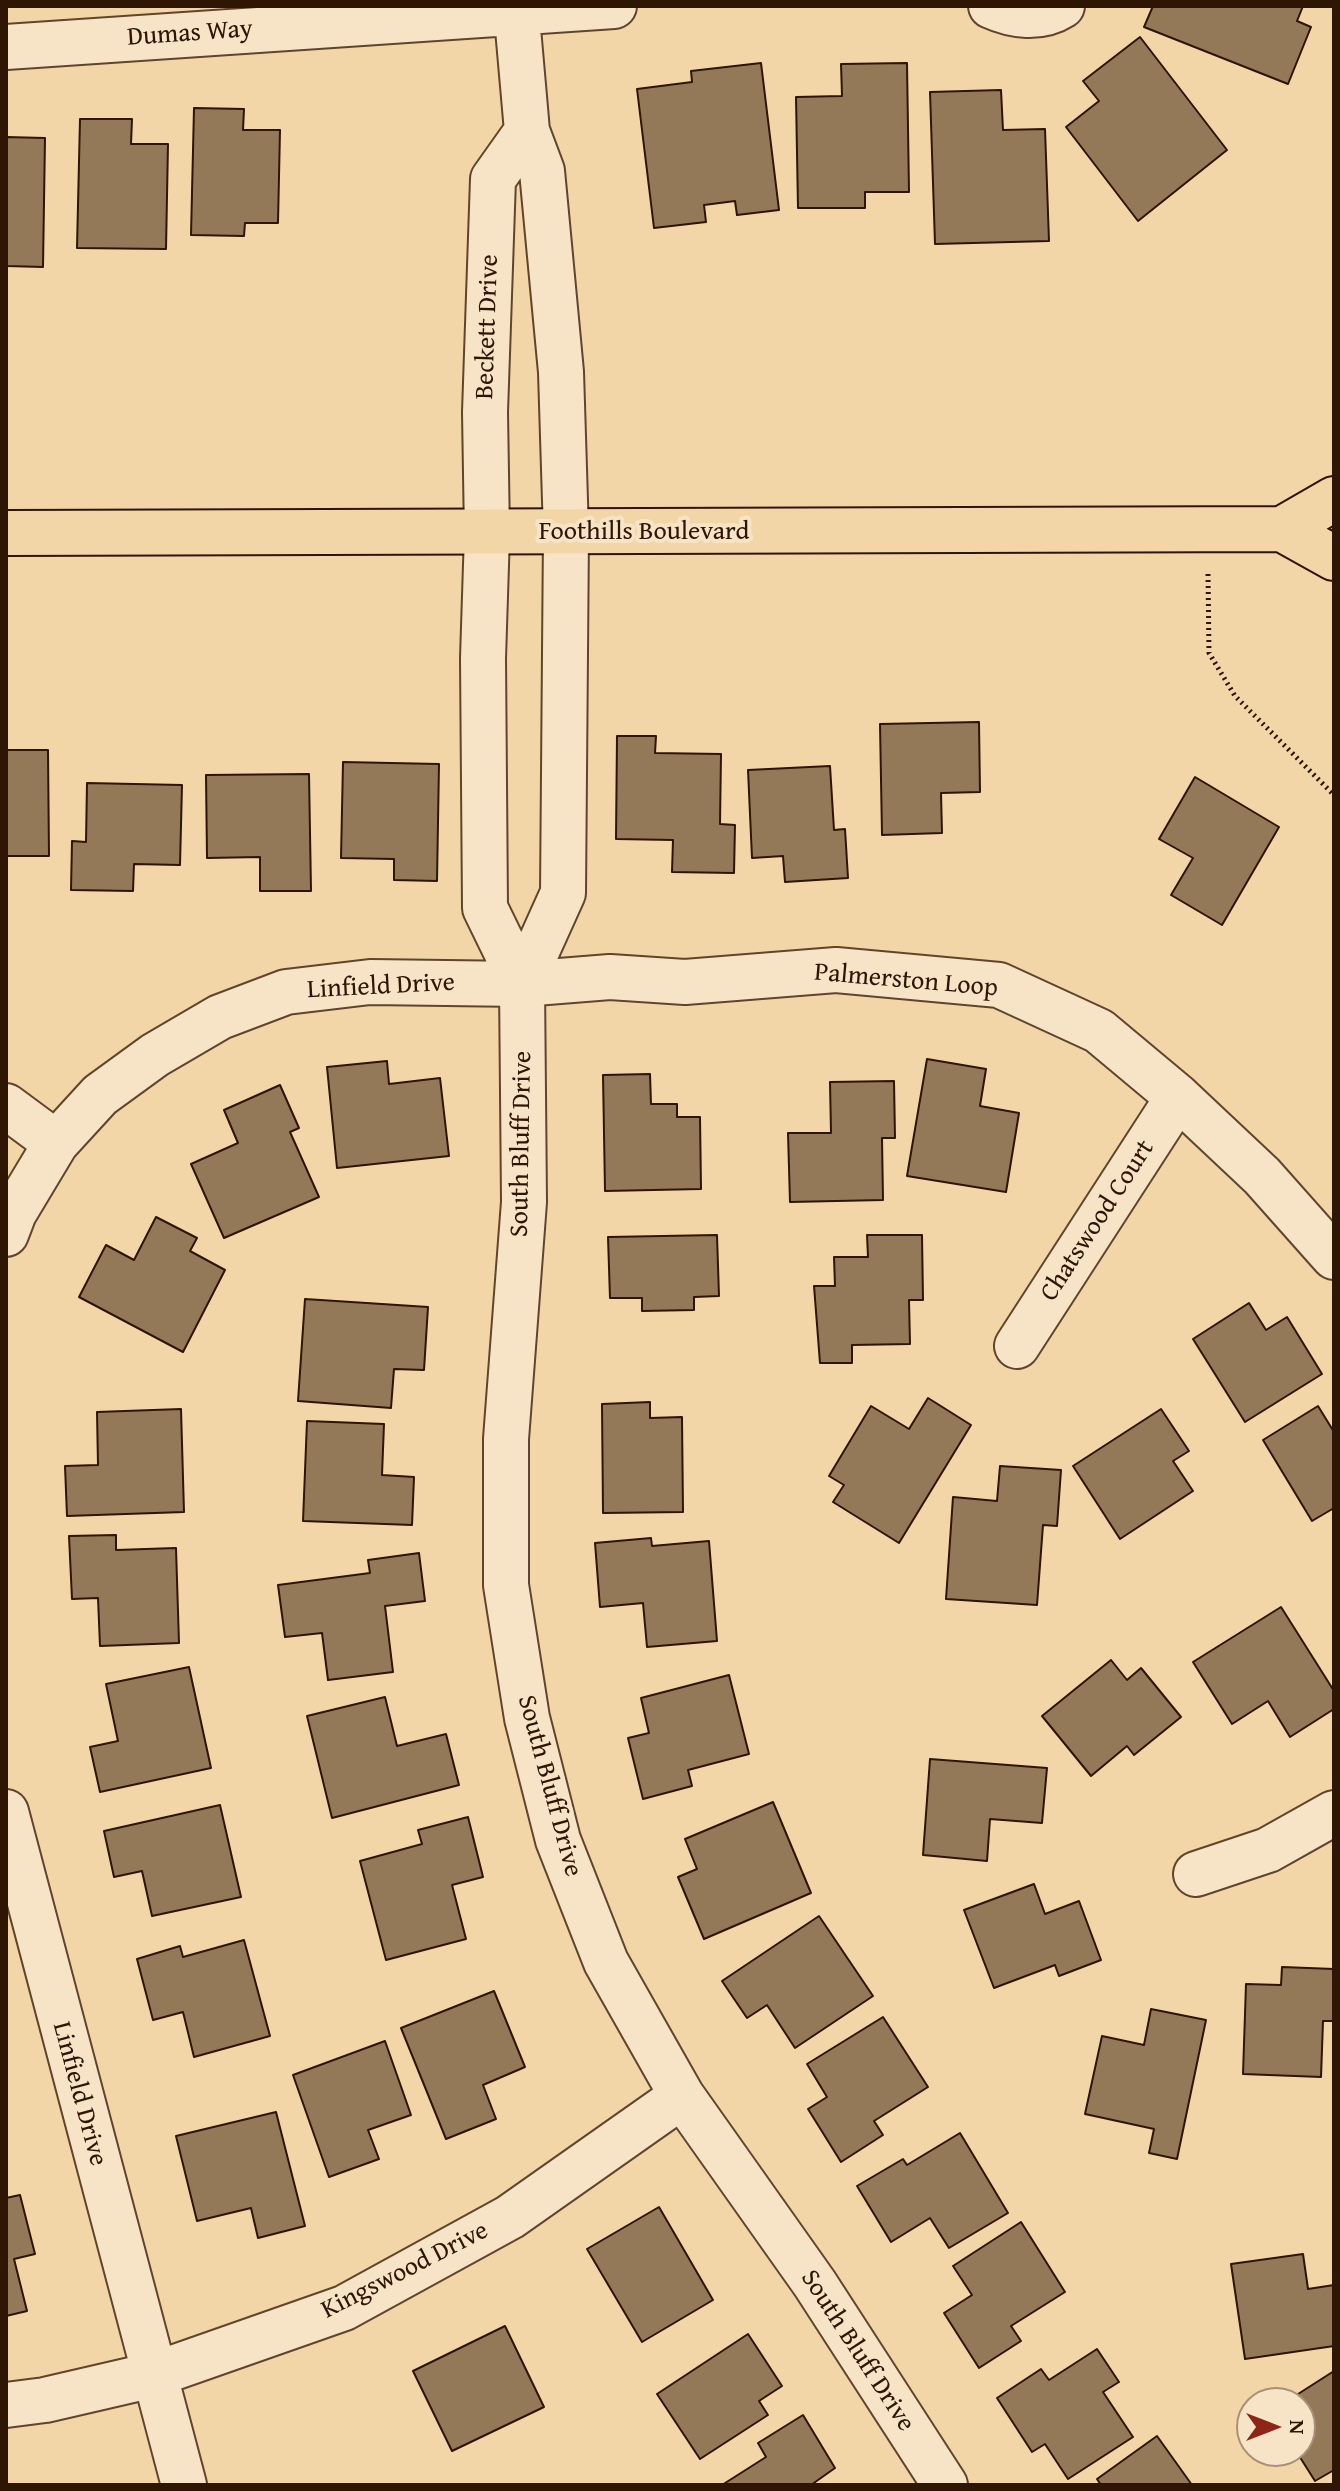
<!DOCTYPE html>
<style>
body{margin:0}
#map{position:relative;width:1340px;height:2491px;overflow:hidden;background:#f3d6a7;font-family:"Gentium Book Plus",serif}
canvas{display:block}
.frame{position:absolute;inset:0;border:8px solid #2e1504;pointer-events:none}
.north{position:absolute;left:1236px;top:2387px;width:80px;height:80px;box-sizing:border-box;background:#f7e4c6;border:2px solid #a79178;border-radius:50%;rotate:90deg;font-size:22px;font-weight:700;line-height:32px;text-align:center;color:#2e1504}
.north::after{content:'';display:block;margin:auto;width:28px;height:36px;background:#8f2418;clip-path:polygon(50% 0,100% 100%,50% 72%,0 100%)}
</style>
<div id="map">
<canvas width="1340" height="2491"></canvas>
<div class="frame"></div>
<div class="north">N</div>
</div>
<script>
const g = document.querySelector('canvas').getContext('2d');
g.lineJoin = 'round';
function paint(path, color) { g.fillStyle = color; g.fill(path, 'evenodd'); }
function trace(path, color, width, dash) { g.strokeStyle = color; g.lineWidth = width; g.lineCap = dash ? 'butt' : 'round'; g.setLineDash(dash || []); g.stroke(path); }
function drawText(font, color, halo, rows, align = 'center') {
  g.font = font + ' "Gentium Book Plus",serif'; g.lineWidth = 8; g.setLineDash([]); g.textBaseline = 'middle'; g.strokeStyle = halo; g.fillStyle = color; for (const [text, x, y, turn = 0] of rows) {
    g.save(); g.translate(x, y); g.rotate((+turn || 0) * Math.PI / 180); g.textAlign = isNaN(turn) ? turn : align; if (halo) g.strokeText(text, 0, 0); g.fillText(text, 0, 0); g.restore();
  }
}
const building = new Path2D(`
 M1153,6H1303L1297,21L1311,27L1288,84L1144,27Z
 M1140,37L1227,150L1138,221L1066,127L1099,101L1083,81Z
 M761,63L779,210L737,215L735,201L704,205L706,222L654,228L637,89L692,82L691,71Z
 M907,63L909,192H865V208H798L796,97L842,96L841,64Z
 M1001,90L1003,130L1045,129L1049,241L935,244L930,92Z
 M194,108L244,109L243,130H280L278,223H245L244,236L191,235Z
 M80,119H132L131,144H168L166,249L77,248Z
 M6,137L45,138L43,267L6,266Z
 M979,722L980,792L941,793L942,833L882,835L880,724Z
 M617,736H656L655,753L721,754L720,824L735,825L734,873L672,872L673,840L616,839Z
 M6,750H48L49,856H6Z
 M343,762L439,764L437,881L394,880V859L341,858Z
 M830,766L834,830L845,829L848,878L785,882L783,856L752,858L748,770Z
 M309,774L311,891H260V857L207,858L206,775Z
 M1195,777L1279,827L1222,925L1171,895L1193,858L1159,839Z
 M87,783L182,785L180,865L134,864L133,891L71,890L72,841L86,842Z
 M927,1059L986,1069L980,1106L1019,1113L1006,1192L907,1176Z
 M387,1061L389,1084L440,1078L449,1156L337,1168L327,1067Z
 M650,1074L651,1104H677V1117H700L701,1189L605,1191L603,1075Z
 M894,1081L895,1138H882L883,1200L790,1202L788,1133H831L830,1082Z
 M280,1085L299,1128L290,1132L319,1197L224,1238L191,1164L238,1143L224,1110Z
 M156,1217L197,1238L190,1251L225,1270L183,1352L79,1297L106,1245L134,1260Z
 M717,1235L719,1296L694,1297V1310L642,1311V1298H610L608,1237Z
 M867,1235H922L923,1300H909L910,1344L852,1345V1363H820L814,1286H835L834,1257H868Z
 M305,1299L428,1307L424,1370L394,1369L391,1408L298,1401Z
 M1249,1303L1266,1330L1287,1317L1322,1374L1245,1422L1193,1339Z
 M928,1398L971,1425L899,1543L833,1502L844,1485L829,1476L871,1406L909,1429Z
 M650,1402V1418L682,1417L683,1512L603,1513L602,1404Z
 M1318,1406L1334,1432V1508L1312,1521L1263,1440Z
 M181,1409L184,1512L67,1516L65,1466L98,1465L97,1412Z
 M1161,1409L1189,1451L1173,1461L1193,1491L1120,1539L1073,1466Z
 M307,1421L384,1424L382,1475L414,1477L412,1525L303,1521Z
 M1000,1466L1061,1470L1057,1526L1043,1525L1037,1605L946,1599L953,1497L997,1501Z
 M116,1535V1550L176,1548L179,1643L100,1646L98,1598L72,1599L69,1536Z
 M651,1538L652,1546L709,1541L717,1641L647,1647L643,1603L600,1607L595,1543Z
 M419,1553L425,1601L385,1606L393,1672L328,1680L322,1633L285,1637L278,1585L370,1573L368,1560Z
 M1281,1607L1334,1691V1709L1290,1737L1268,1701L1232,1724L1193,1662Z
 M1111,1660L1127,1680L1141,1668L1181,1717L1134,1755L1127,1746L1091,1776L1042,1716Z
 M189,1667L211,1768L100,1792L90,1747L118,1741L106,1684Z
 M729,1675L749,1754L688,1770L692,1786L643,1799L628,1738L649,1733L641,1698Z
 M385,1697L397,1746L446,1734L459,1785L332,1818L307,1716Z
 M930,1759L1047,1768L1042,1823L990,1819L987,1861L923,1855Z
 M773,1802L811,1893L704,1939L678,1877L697,1869L685,1839Z
 M220,1805L241,1897L152,1916L142,1871L114,1877L104,1831Z
 M468,1817L483,1877L452,1885L466,1939L386,1960L360,1861L422,1844L418,1830Z
 M1034,1884L1045,1914L1079,1901L1101,1960L1059,1976L1055,1965L994,1988L964,1910Z
 M819,1916L873,1996L795,2048L767,2005L747,2018L722,1981Z
 M244,1940L270,2036L194,2057L183,2012L153,2020L137,1959L180,1946L183,1957Z
 M1282,1967L1334,1969V2021H1323L1321,2077L1243,2074L1246,1984L1281,1985Z
 M494,1991L525,2067L483,2085L496,2119L446,2139L401,2028Z
 M1151,2009L1206,2020L1177,2159L1149,2153L1154,2129L1085,2114L1102,2036L1144,2045Z
 M883,2017L928,2087L874,2121L883,2135L841,2162L808,2109L827,2097L807,2064Z
 M385,2041L411,2115L368,2130L379,2159L329,2177L293,2075Z
 M276,2112L305,2226L258,2238L251,2208L197,2221L176,2136Z
 M960,2133L1008,2213L949,2248L930,2218L891,2242L857,2186L903,2159L907,2165Z
 M20,2195L35,2254L14,2259L27,2311L6,2316V2198Z
 M659,2207L713,2300L642,2342L587,2249Z
 M1021,2222L1065,2292L1011,2326L1021,2341L979,2368L944,2313L972,2295L953,2266Z
 M1303,2254L1308,2289L1334,2285V2346L1245,2359L1231,2264Z
 M505,2326L544,2407L452,2451L413,2371Z
 M748,2334L782,2386L759,2401L768,2415L700,2459L657,2394Z
 M1097,2349L1119,2382L1103,2392L1133,2437L1068,2479L1045,2444L1032,2452L997,2398L1041,2369L1049,2380Z
 M1334,2371V2470L1315,2481L1296,2451H1300V2403H1284Z
 M803,2415L835,2468L811,2485H722L766,2457L758,2443Z
 M1157,2436L1192,2485H1101L1097,2479Z`);
const path = new Path2D(`
 M1208,574L1209,653L1235,696L1334,795`);
const street = new Path2D(`
 M516,6L527,131L542,171L561,372L566,533L563,893L522,984L524,1202L506,1439V1585L527,1718L558,1840L606,1962L682,2096L815,2284L945,2485
 M991,6C1013,16 1040,20 1062,6
 M6,47L614,6
 M522,984L485,908L483,658L487,534L485,412L493,179L527,131
 M6,1106L56,1143
 M6,1234L14,1213L56,1143L100,1095L155,1055L220,1017L286,992L370,982L522,984L610,977L685,982L836,970L999,985L1099,1031L1178,1097L1262,1176L1334,1257
 M1017,1346L1178,1097
 M6,1812L184,2485
 M1196,1874L1268,1850L1334,1813
 M6,2405L45,2400L153,2375L344,2308L510,2217L682,2096`);
const primary = new Path2D(`
 M1282,529L1334,558
 M6,533L1282,529L1334,499`);
const streetNames = [
 ["Dumas Way",190,34,-4],
 ["Beckett Drive",488,327,-88],
 ["Foothills Boulevard",644,532],
 ["Palmerston Loop",906,981,5],
 ["Linfield Drive",381,987,-3],
 ["South Bluff Drive",522,1144,-89],
 ["Chatswood Court",1098,1221,-57],
 ["South Bluff Drive",549,1786,75],
 ["Linfield Drive",79,2094,75],
 ["Kingswood Drive",405,2271,-27],
 ["South Bluff Drive",857,2351,57]
];
paint(building, '#947959');
trace(building, '#2e1504', 2);
trace(street, '#5f452d', 48);
trace(primary, '#2e1504', 48);
trace(path, '#2e1504', 5, [2, 4]);
trace(street, '#f7e4c6', 44);
trace(primary, '#f3d6a7', 44);
drawText('26px', '#2e1504', '#f7e4c6', streetNames);
</script>
